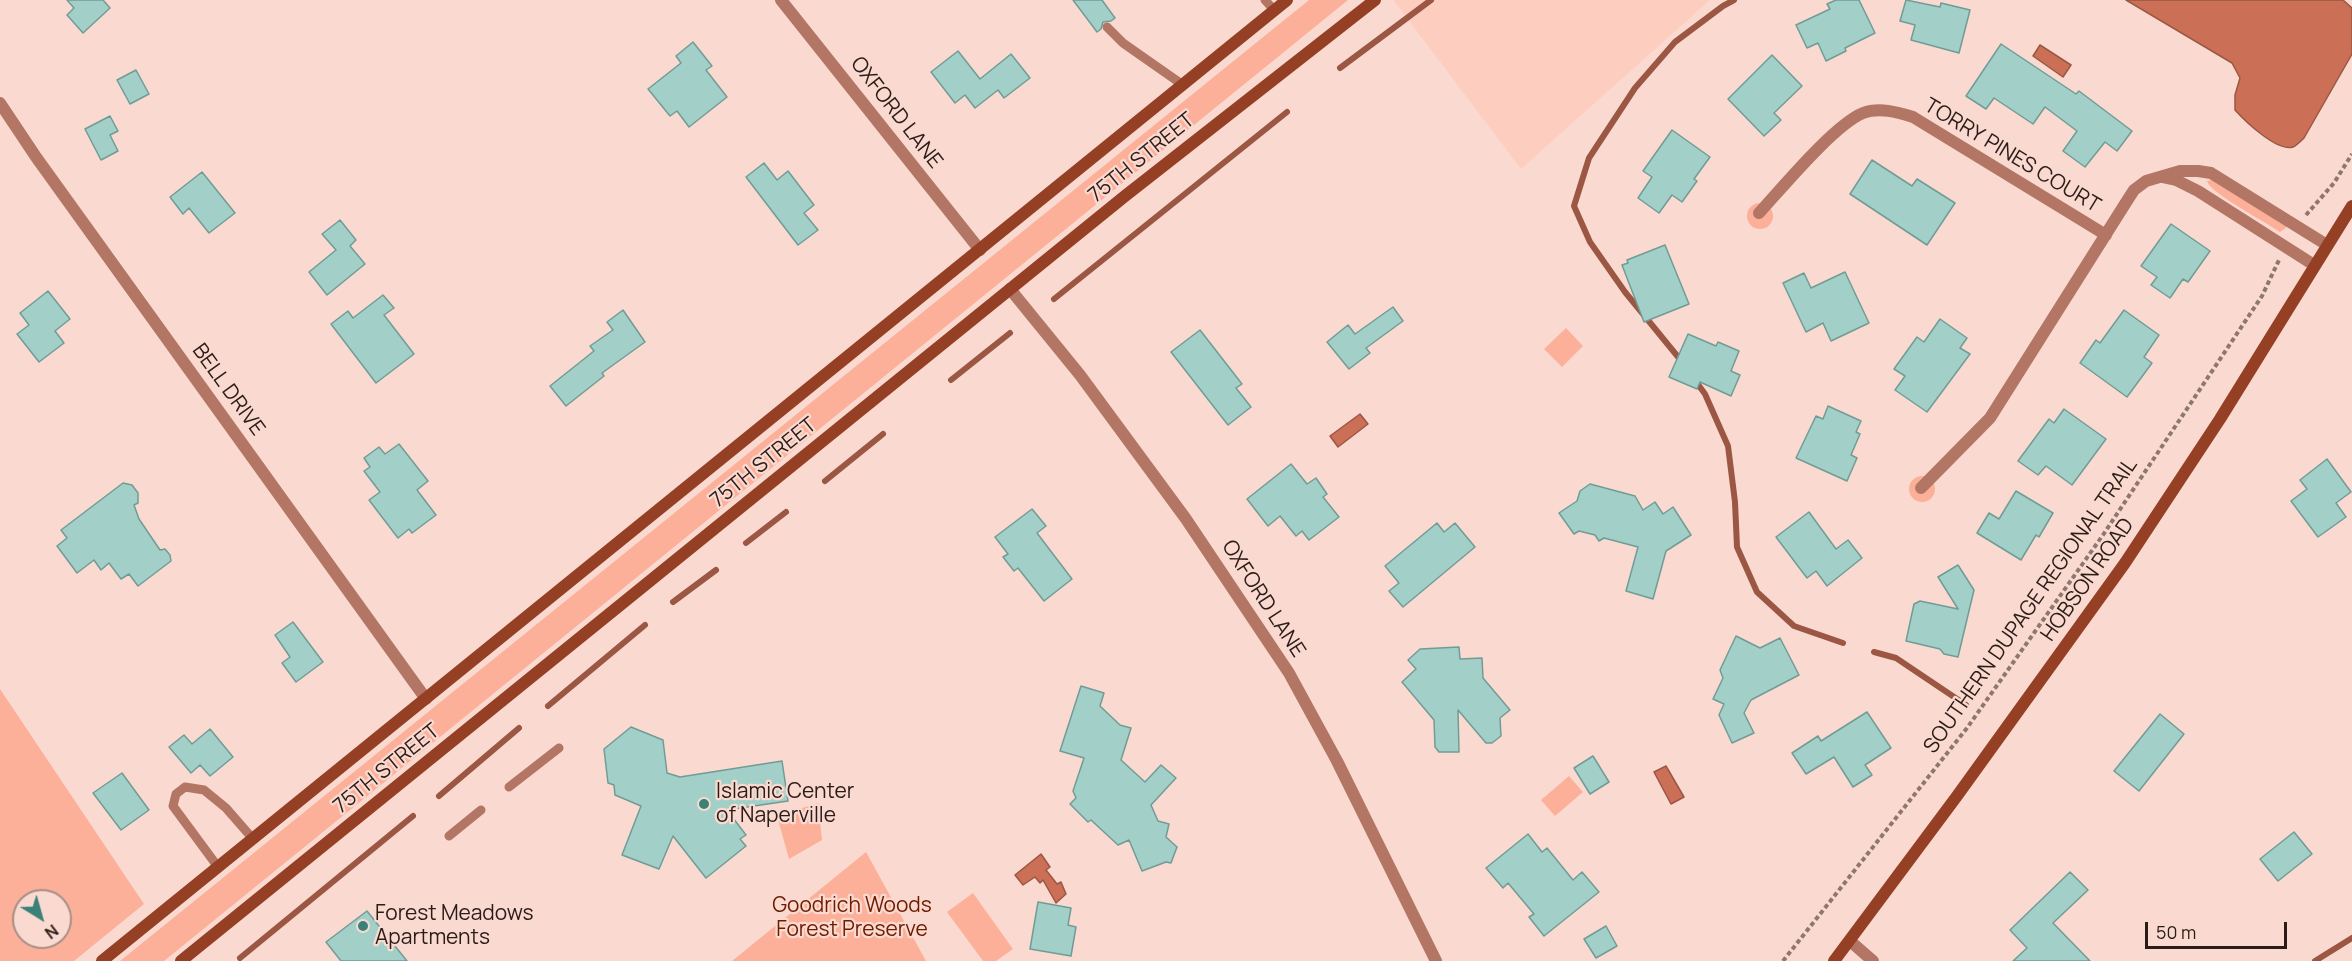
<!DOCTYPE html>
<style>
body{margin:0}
#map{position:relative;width:2352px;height:961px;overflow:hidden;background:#fadad0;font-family:Manrope,sans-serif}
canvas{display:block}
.north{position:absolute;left:12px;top:889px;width:60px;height:60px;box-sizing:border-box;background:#fadad0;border:2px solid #a78e86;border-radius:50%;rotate:143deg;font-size:16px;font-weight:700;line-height:24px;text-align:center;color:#2b1c18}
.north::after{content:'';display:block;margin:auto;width:21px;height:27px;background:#3a8178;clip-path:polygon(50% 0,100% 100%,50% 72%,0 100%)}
.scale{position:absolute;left:2145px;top:922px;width:142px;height:27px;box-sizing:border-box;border:3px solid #2b1c18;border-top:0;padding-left:8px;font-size:18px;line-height:21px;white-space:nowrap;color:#2b1c18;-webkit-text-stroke:4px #fadad0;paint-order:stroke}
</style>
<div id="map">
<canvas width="2352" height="961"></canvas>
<div class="north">N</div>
<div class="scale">50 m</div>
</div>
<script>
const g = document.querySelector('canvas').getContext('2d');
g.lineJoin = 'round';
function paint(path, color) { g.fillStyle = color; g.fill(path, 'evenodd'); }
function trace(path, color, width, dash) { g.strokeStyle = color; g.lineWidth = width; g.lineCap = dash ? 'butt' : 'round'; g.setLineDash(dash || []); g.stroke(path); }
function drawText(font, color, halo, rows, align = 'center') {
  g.font = font + ' Manrope,sans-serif'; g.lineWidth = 4.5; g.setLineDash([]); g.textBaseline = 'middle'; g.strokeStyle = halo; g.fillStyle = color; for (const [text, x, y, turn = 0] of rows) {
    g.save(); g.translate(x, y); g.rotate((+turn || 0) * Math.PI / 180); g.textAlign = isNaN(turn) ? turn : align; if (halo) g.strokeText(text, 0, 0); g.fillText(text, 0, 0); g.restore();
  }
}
const built = new Path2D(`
 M1395,0H1710L1521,169L1394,1Z`);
const green = new Path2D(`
 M1309,0H1348L164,961H120Z
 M2211,180L2286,226V228L2280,232C2266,222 2210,193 2207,181Z
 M1747 216a13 13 0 1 1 26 0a13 13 0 1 1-26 0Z
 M1566,328L1583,346L1562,367L1544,349Z
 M1909 489a13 13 0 1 1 26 0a13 13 0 1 1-26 0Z
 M0,689L144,904L74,961H0ZM24,901H60V937H24Z
 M1569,776L1583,792L1555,816L1541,800Z
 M818,803L822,840L789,859L777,816Z
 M866,852L926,961H732Z
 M973,893L1013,949L996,961H983L947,912Z`);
const water = new Path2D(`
 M2126,0H2343L2352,8V54L2304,138C2301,141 2296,146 2293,147C2277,152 2245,121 2235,110V95L2240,78L2232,63Z
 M2040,45L2071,65L2063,77L2033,56Z
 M1360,414L1368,424L1338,447L1330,436Z
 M1666,766L1684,797L1671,804L1654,772Z
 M1041,854L1050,867L1046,870L1057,884L1061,882L1066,894L1056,903L1043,880L1040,883L1035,877L1023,885L1015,875Z`);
const stream = new Path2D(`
 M1340,68L1431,0
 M1054,299L1287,112
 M1683,363L1625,292L1590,242L1574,206L1589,158L1635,88L1675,42L1723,6L1734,0
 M1694,379L1705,394L1728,446L1735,502L1737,547L1757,592L1794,626L1843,643
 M951,380L1010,333
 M825,481L883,434
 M746,543L786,512
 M673,602L716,570
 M1874,652L1896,658L1966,705
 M548,706L645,625
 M439,796L519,728
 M240,958L413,816
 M2315,961L2352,938`);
const building = new Path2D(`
 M67,0H103L110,8L83,33L67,15L74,8Z
 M1073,0H1102L1115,18L1111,21L1103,22L1101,29L1097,32Z
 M1836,0H1859L1875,33L1845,48L1846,51L1826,61L1818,43L1807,48L1796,25L1830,9L1827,4Z
 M1906,0L1940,7L1941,3L1970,10L1959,53L1911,40L1915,25L1900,21Z
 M693,42L712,66L706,70L727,97L689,127L677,111L670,116L648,89L681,63L676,56Z
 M2001,44L2076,94L2079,91L2132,131L2117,151L2105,142L2085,167L2063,151L2077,131L2045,107L2033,124L1994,98L1986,109L1966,96Z
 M958,51L980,79L1011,54L1030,78L1004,98L998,90L975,108L965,95L955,103L931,72Z
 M1772,55L1802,86L1774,113L1781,120L1764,136L1728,99Z
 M136,70L149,94L130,104L117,80Z
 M110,116L118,131L110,135L118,151L101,160L85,129Z
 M1672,130L1710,157L1694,179L1697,181L1682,202L1672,195L1659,213L1638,198L1652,177L1643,171Z
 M1872,160L1912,186L1917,179L1955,203L1927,245L1850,194Z
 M764,163L777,180L788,171L814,205L804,213L818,230L798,245L746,177Z
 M202,172L235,213L209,233L189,208L183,214L170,197Z
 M340,220L356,240L350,246L365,264L327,295L309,272L336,250L322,234Z
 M2171,224L2210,251L2188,282L2183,279L2170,298L2151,285L2157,277L2141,266Z
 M1665,245L1689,304L1644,322L1622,265L1628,263L1627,260Z
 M1845,272L1869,323L1831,341L1823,323L1806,332L1783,283L1804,273L1811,288Z
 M48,291L70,319L55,331L64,343L39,362L17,334L29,325L20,313Z
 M383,295L394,308L384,315L414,354L376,383L331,324L348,311L353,318Z
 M1393,307L1403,321L1366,348L1370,353L1349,369L1327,342L1348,325L1355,334Z
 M623,310L645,342L602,373L604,376L566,406L550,386L594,351L590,346L613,330L607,322Z
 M2124,310L2159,335L2144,357L2152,363L2127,397L2080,363L2096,340L2100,343Z
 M1940,319L1967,338L1960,348L1970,354L1927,412L1895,390L1905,376L1894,369L1917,337L1924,342Z
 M1200,330L1242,384L1236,388L1251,407L1228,425L1171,352Z
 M1688,334L1716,346L1718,342L1739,351L1731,371L1740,375L1731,396L1700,382L1697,389L1669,377Z
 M1828,406L1861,421L1856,432L1860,434L1851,455L1857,458L1847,481L1796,458L1816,416L1823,419Z
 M2064,409L2106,439L2072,485L2046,466L2038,475L2018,461L2049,419L2054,423Z
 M399,444L428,481L417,490L436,515L412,533L409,529L398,538L369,500L380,492L364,471L370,467L364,458L379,447L385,454Z
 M2327,459L2351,492L2336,503L2346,517L2318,537L2291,501L2307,489L2300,480Z
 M1291,464L1307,484L1316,478L1327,494L1323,497L1339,517L1309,540L1302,531L1296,536L1280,516L1268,526L1247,499Z
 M123,483L132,485L138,493V503L134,505L139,519L160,550L165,549L170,555L171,561L138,586L129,574L121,579L109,563L101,570L94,560L77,573L57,546L67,538L61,530Z
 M1590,484L1635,496L1643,510L1655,502L1663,514L1673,507L1691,535L1666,551L1653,599L1626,591L1638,547L1604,538L1599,541L1595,535L1579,531L1574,534L1559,513L1577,501L1580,491Z
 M2016,491L2053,513L2039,537L2036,535L2021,560L1977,533L1989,513L1999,519Z
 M1032,509L1046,526L1037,533L1072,579L1044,601L1018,568L1014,571L1003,557L1008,554L995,537Z
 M1809,512L1836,549L1848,540L1862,558L1827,586L1816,571L1807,578L1776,537Z
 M1437,523L1444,532L1455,523L1475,547L1403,607L1389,591L1399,583L1385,566Z
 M1958,565L1974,590L1958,657L1944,654L1940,649L1906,641L1914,604L1920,601L1958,609L1938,577Z
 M293,622L323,662L296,682L282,663L290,657L275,635Z
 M1736,636L1760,648L1780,638L1799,675L1751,700L1744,713L1754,733L1732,743L1719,715L1724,704L1713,699L1723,678L1720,670Z
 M1459,647L1460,659L1482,658L1483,678L1510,710L1500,718L1501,736L1492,743H1486L1458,710L1459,752H1439L1435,747L1434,720L1402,682L1416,669L1408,660L1420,649Z
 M1081,686L1104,693L1100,706L1120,725L1131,728L1121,760L1145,782L1161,765L1176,778L1151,805L1158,821L1169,824L1166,837L1177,847L1171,863L1166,862L1142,871L1129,840L1118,845L1091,820L1088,822L1070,804L1076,798L1073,791L1084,758L1060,751Z
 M1867,712L1891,748L1865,765L1872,775L1853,787L1834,757L1806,774L1792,753L1818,736L1821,741Z
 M2160,714L2184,734L2139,791L2114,771Z
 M631,727L663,740L667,773L680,777L782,761L788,801L727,810L746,835L740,839L746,846L706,878L673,836L659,869L622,855L641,806L615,795L614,785L608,783L604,749Z
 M210,729L233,757L210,776L200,765L191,773L169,747L184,735L192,744Z
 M1593,756L1609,782L1590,794L1574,768Z
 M122,773L149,810L121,830L93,793Z
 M2294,832L2312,854L2278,881L2260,859Z
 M1528,834L1542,852L1547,848L1573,880L1582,872L1599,892L1544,936L1529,917L1534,914L1508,883L1503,888L1486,868Z
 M2070,872L2088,890L2053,923L2090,961H2013L2027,948L2010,930Z
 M1038,902L1071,908L1068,925L1076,927L1071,956L1030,949Z
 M367,911L407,961H341L326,942Z
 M1606,926L1617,946L1596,958L1584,939Z`);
const path = new Path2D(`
 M2306,215L2334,183L2352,154
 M1783,961L1967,728L2103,535L2262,296L2279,260`);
const service = new Path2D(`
 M1265,0L1274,10
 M1107,27L1123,43L1183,85
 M509,787L559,748
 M449,836L481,810
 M218,867L173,806L176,794L185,787L204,790L226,808L253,839`);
const minor = new Path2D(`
 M781,0L980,250
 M0,103L36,157L426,699
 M2162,177L2176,180L2198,191L2314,265
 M1759,213C1782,188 1834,125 1863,113C1879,107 1897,112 1913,117L2106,235
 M1010,289L1080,375L1186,519L1289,673L1337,761L1436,961
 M1921,488L1990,418L2125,204L2134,190L2146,181L2180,171H2198L2211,173L2327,245`);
const tertiary = new Path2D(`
 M1850,941L1873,961`);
const secondary = new Path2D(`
 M102,961L1287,0
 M181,961L1125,196L1375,0
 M1834,961L1957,796L2125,563L2220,419L2352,206`);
const markers = [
 [704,804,6,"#3a8178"],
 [363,926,6,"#3a8178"]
];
const streetNames = [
 ["OXFORD LANE",896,113,52],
 ["TORRY PINES COURT",2012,156,31],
 ["75TH STREET",1142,158,-39],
 ["BELL DRIVE",228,390,54],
 ["75TH STREET",764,463,-39],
 ["HOBSON ROAD",2088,580,-55],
 ["OXFORD LANE",1263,599,57],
 ["SOUTHERN DUPAGE REGIONAL TRAIL",2031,606,-55],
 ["75TH STREET",387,769,-39]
];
const poiNames = [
 ["Islamic Center",716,792],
 ["of Naperville",716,816],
 ["Forest Meadows",375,914],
 ["Apartments",375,938]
];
const parkNames = [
 ["Goodrich Woods",852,906],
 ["Forest Preserve",852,930]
];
paint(built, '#fdcebf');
paint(green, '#fcb099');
paint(water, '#cb7056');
trace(water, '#9b5743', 1.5);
trace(stream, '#9b5743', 6);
paint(building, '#a2cfc8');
trace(building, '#719c96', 1.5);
trace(path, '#8e7770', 4, [4.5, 3]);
trace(service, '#b37664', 9);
trace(minor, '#b37664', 12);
trace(tertiary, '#b37664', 12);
trace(secondary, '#953f25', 12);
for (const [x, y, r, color] of markers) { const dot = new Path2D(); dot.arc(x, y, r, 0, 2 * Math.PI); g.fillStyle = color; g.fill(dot); trace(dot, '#fadad0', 2); }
drawText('21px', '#2b1c18', '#fadad0', streetNames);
drawText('21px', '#2b1c18', '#fadad0', poiNames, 'left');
drawText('21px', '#6e1c00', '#fadad0', parkNames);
</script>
